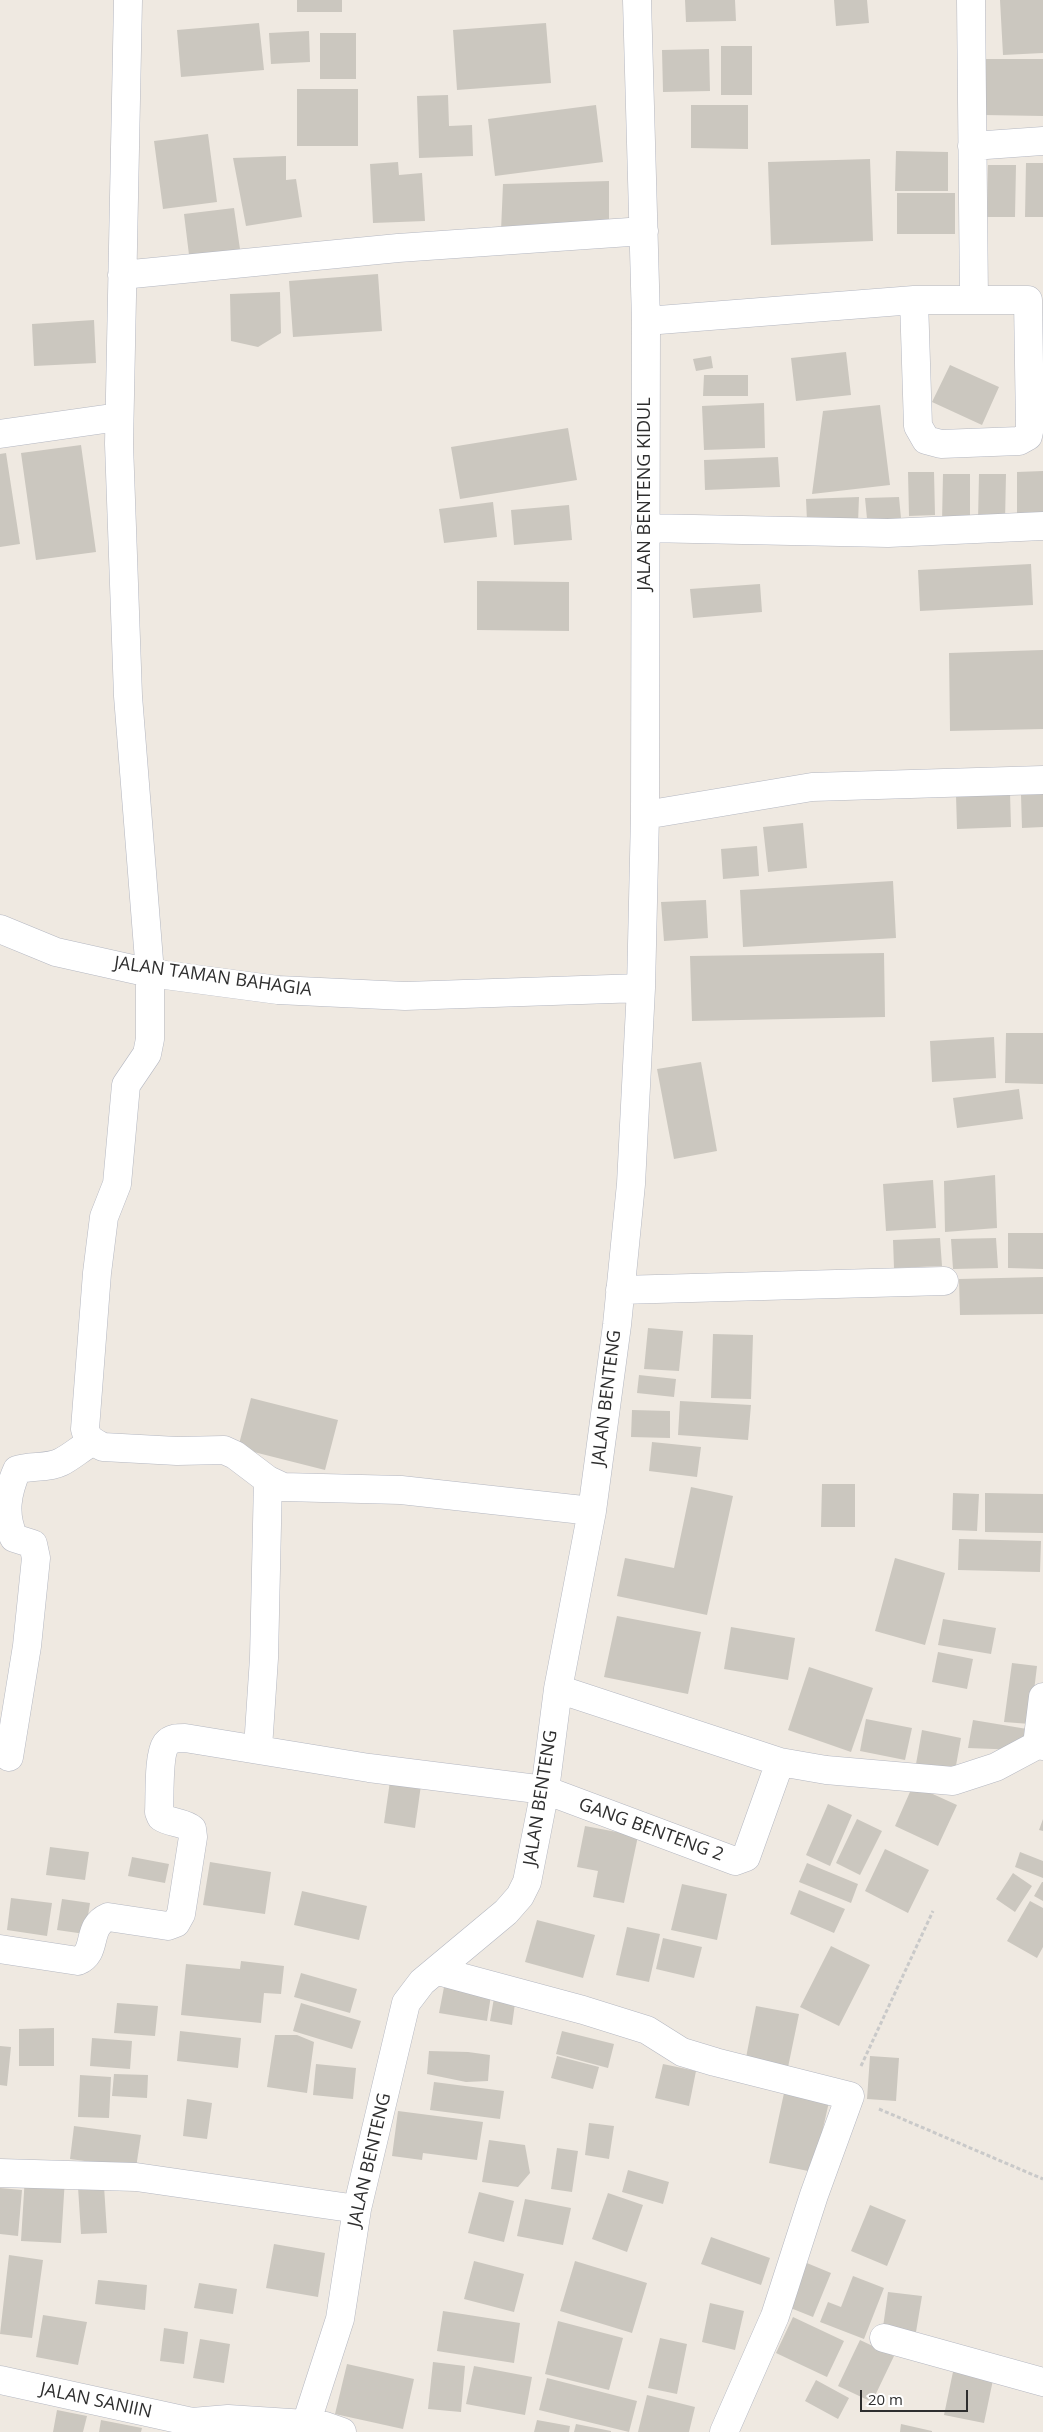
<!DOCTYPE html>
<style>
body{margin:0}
#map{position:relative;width:1043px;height:2432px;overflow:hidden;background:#efe9e1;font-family:"Open Sans",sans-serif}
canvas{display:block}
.scale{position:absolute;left:860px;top:2390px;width:108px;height:22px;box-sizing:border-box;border:2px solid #2e2e2e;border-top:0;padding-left:6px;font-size:15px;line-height:18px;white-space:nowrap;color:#2e2e2e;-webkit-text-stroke:4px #fff;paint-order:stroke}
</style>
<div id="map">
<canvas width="1043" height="2432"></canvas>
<div class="scale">20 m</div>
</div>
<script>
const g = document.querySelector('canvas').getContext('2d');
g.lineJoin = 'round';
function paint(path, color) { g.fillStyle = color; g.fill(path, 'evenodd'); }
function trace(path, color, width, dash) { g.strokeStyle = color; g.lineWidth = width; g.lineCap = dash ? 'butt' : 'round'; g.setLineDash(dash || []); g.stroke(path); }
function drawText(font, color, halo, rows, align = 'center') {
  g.font = font + ' "Open Sans",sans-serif'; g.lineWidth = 4; g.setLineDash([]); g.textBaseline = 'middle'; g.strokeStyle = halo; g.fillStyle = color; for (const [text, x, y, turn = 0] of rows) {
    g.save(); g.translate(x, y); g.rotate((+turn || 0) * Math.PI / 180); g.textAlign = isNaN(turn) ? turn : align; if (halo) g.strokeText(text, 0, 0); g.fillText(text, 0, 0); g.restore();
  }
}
const building = new Path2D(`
 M297,0H342V12H297Z
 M685,0H735L736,21L686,22Z
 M834,0H867L869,23L836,26Z
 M1000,0H1043V53L1003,55Z
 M259,23L264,70L181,77L177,30Z
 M546,23L551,83L457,90L453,30Z
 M309,31L310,62L271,64L269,33Z
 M320,33H356V79H320Z
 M721,46H752V95H721Z
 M709,49L710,91L663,92L662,50Z
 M985,59H1043V116L984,115Z
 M297,89H358V146H297Z
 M448,95L449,126L472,125L473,156L419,158L417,96Z
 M596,105L603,162L495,176L488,119Z
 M691,105H748V149L691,148Z
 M208,134L217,202L163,209L154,141Z
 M896,151L948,152V191H895Z
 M286,156V180L296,179L302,217L246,226L233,158Z
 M870,159L873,241L771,245L768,162Z
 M398,162L399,175L422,173L425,221L373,223L370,164Z
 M1026,163H1043V217H1025Z
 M988,165H1016L1015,217H987Z
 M609,181V230L501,231L503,184Z
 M897,193H955V234H897Z
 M234,208L241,256L190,263L184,214Z
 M378,274L382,331L293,337L289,281Z
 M280,292L281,333L258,347L231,341L230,294Z
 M94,320L96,363L34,366L32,324Z
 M846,352L851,395L796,401L791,358Z
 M711,356L713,368L696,371L693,359Z
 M950,365L999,387L982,425L932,402Z
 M704,375H748V396H703Z
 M764,403L765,448L704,450L702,406Z
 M880,405L890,485L812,494L823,411Z
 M568,428L577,480L460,499L451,447Z
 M81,445L96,552L36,560L21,453Z
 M6,453L20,544L0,547V454Z
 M778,457L780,487L705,490L704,460Z
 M1043,471V521L1017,522V472Z
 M908,472H934L935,515L909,516Z
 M943,474H970V522H942Z
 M979,474H1006L1005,522L978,521Z
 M859,497L858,523L807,521L806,499Z
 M899,497L902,529H868L865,498Z
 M493,502L497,537L444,543L439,509Z
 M569,505L572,540L514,545L511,510Z
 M1031,564L1033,605L920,611L918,570Z
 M477,581L569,582V631L477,630Z
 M760,584L762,612L693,618L690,589Z
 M1043,650V729L950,731L949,653Z
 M1010,793L1011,827L957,829L956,795Z
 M1043,794V827L1022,828L1021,795Z
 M803,823L807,868L768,872L763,827Z
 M757,846L759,876L723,879L721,849Z
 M893,881L896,938L743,947L740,890Z
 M706,900L708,938L664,941L661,902Z
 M884,953L885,1017L692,1021L690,956Z
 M1006,1033H1043V1084L1005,1083Z
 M994,1037L996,1078L932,1082L930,1041Z
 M701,1062L717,1151L674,1159L657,1069Z
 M1019,1089L1023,1119L957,1128L953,1098Z
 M995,1175L997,1228L945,1232L944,1181Z
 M933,1180L936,1228L886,1231L883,1184Z
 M1008,1233H1043V1269L1008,1268Z
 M940,1238L942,1266L894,1268L893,1240Z
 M996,1238L998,1268L953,1269L951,1239Z
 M1043,1277V1314L960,1315L959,1279Z
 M648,1328L683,1331L679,1371L644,1369Z
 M713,1334L753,1335L751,1399L711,1398Z
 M639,1375L676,1379L674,1397L637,1393Z
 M251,1398L338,1420L325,1470L238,1448Z
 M680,1401L751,1405L748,1440L678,1435Z
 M632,1410L670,1411V1438L631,1437Z
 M652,1442L701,1447L697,1477L649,1471Z
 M822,1484H855V1527H821Z
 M691,1487L733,1496L707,1615L617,1596L625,1558L674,1568Z
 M953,1493L979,1494L977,1531L952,1530Z
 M985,1493L1043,1494V1533L985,1532Z
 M959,1539L1041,1541L1040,1572L958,1570Z
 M895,1558L945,1573L925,1645L875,1631Z
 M617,1616L701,1632L688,1694L604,1677Z
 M943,1619L996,1628L991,1654L938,1645Z
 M731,1627L795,1638L788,1680L724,1669Z
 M938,1652L973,1659L967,1689L932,1682Z
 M1012,1663L1037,1666L1030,1724L1004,1722Z
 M809,1667L873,1688L851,1752L788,1730Z
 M866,1719L912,1728L905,1760L860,1751Z
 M973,1720L1027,1729L1020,1750L968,1748Z
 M922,1730L961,1738L955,1771L916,1764Z
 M390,1781L421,1785L415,1828L384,1823Z
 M913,1785L957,1805L938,1846L895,1826Z
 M828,1804L852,1815L830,1866L806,1855Z
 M857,1819L882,1831L860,1875L836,1863Z
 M1043,1819V1831L1039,1830Z
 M585,1826L638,1836L624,1903L593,1897L598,1871L577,1867Z
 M50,1847L89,1852L85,1880L46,1875Z
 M885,1849L929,1870L908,1913L865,1891Z
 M1020,1852L1043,1861V1878L1015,1867Z
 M132,1857L169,1864L165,1883L128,1876Z
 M210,1862L271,1872L265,1914L203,1905Z
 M807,1863L858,1884L851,1903L799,1882Z
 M1013,1873L1032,1886L1015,1912L996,1899Z
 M1042,1882H1043V1901L1034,1896Z
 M682,1884L727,1894L717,1940L671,1930Z
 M799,1890L845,1909L834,1933L790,1914Z
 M302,1891L367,1906L359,1940L294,1925Z
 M11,1898L52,1903L47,1936L7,1930Z
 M62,1899L90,1903L85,1934L57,1930Z
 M1030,1901L1043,1908V1947L1037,1958L1007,1941Z
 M537,1920L595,1935L583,1978L525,1962Z
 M627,1927L660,1934L649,1982L616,1975Z
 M663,1938L702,1947L694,1978L656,1969Z
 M831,1946L870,1965L839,2026L800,2007Z
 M241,1961L284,1966L281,1994L264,1993L261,2023L181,2015L186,1964L240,1969Z
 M301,1973L357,1989L350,2013L294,1997Z
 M445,1982L492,1989L487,2021L439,2013Z
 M495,1992L516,1996L512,2025L490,2021Z
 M117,2003L158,2006L155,2036L114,2033Z
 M301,2003L361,2021L352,2049L293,2031Z
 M756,2006L799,2014L786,2077L744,2068Z
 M54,2028V2066H19V2029Z
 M180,2031L241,2038L238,2068L177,2061Z
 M562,2031L614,2044L608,2068L556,2054Z
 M275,2035H297L314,2042L307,2093L267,2087Z
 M92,2038L132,2041L130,2069L90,2066Z
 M0,2046L11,2047L7,2086L0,2085Z
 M429,2051L468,2052L490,2055L488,2081L466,2082L427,2074Z
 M557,2056L599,2067L593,2089L551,2078Z
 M870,2056L899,2058L896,2101L867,2099Z
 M316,2064L356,2068L353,2099L313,2095Z
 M663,2064L696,2071L689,2106L655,2098Z
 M114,2074L148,2075L147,2098L112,2096Z
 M80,2075L111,2077L109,2118L78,2117Z
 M434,2082L504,2091L500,2119L430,2110Z
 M784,2093L829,2102L813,2172L769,2163Z
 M187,2099L212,2103L207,2139L183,2136Z
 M398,2111L483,2122L477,2160L423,2153L422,2160L392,2156Z
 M589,2123L614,2126L609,2159L585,2155Z
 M74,2126L141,2135L136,2168L70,2159Z
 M489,2140L525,2145L530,2173L518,2187L482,2182Z
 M557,2148L578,2151L572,2192L551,2189Z
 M628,2170L669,2182L663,2204L622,2192Z
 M25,2176L65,2178L61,2243L21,2241Z
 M104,2186L107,2233L81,2234L78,2187Z
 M0,2188L22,2190L18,2236L0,2234Z
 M479,2192L514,2201L504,2242L468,2233Z
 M608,2193L643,2205L627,2252L592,2239Z
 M525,2199L571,2208L563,2245L517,2236Z
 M870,2205L906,2220L887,2266L851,2251Z
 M711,2237L770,2258L761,2285L701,2264Z
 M274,2244L325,2253L318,2297L266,2288Z
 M9,2255L43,2260L32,2338L0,2334Z
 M474,2261L524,2274L514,2312L464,2299Z
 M575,2261L647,2283L632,2333L560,2311Z
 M802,2261L831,2273L813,2317L783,2305Z
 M853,2276L884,2288L864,2339L820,2322L828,2302L841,2307Z
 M98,2280L147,2285L145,2310L95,2304Z
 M199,2283L237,2289L233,2314L194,2308Z
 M888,2292L922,2296L916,2332L883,2327Z
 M710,2303L744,2311L735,2350L702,2342Z
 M443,2311L520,2323L514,2363L437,2351Z
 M43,2315L87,2322L78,2365L36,2357Z
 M793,2317L844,2341L827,2377L776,2353Z
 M558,2321L623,2338L609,2390L545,2374Z
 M164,2328L188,2332L184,2364L160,2361Z
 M660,2338L687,2344L677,2394L648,2388Z
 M200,2339L230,2344L224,2383L193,2378Z
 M860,2340L894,2356L872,2402L838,2386Z
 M433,2362L465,2366L461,2412L428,2409Z
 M347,2364L414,2379L403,2429L335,2414Z
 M474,2366L532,2377L525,2415L466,2404Z
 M954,2367L994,2375L984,2423L944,2415Z
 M547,2378L637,2401L629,2432L539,2410Z
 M816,2380L849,2398L838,2419L805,2401Z
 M647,2395L695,2407L689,2432H638Z
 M57,2410L87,2416L83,2432H53Z
 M101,2420L142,2428L141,2432H99Z
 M537,2420L570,2426L569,2432H534Z
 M576,2424L611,2431V2432H574Z
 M901,2424L932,2431V2432H900Z`);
const path = new Path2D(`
 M861,2066L933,1911
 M879,2109L1043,2179`);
const minor = new Path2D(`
 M128,0L119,444L128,696L150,973V1039L147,1054L126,1085L117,1184L104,1217L97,1273L85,1429C87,1439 93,1442 103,1447L177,1451L224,1450L235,1455L268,1480L283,1487L401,1490L592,1511
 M972,146L1043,141
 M122,275L398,248L644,231
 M914,300L918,426L926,440L941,444L1019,441L1028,436L1030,427L1028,300H974
 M646,321L914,300H974L971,0
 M0,434L119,417
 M645,528L888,533L1043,526
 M645,815L812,787L1043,780
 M0,929L56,952L150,973L278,990L405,996L641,988
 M620,1290L944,1281
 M558,1689L780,1762L826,1770L953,1781L996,1767L1037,1745L1043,1746
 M1037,1745L1043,1697
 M258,1748L264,1658L268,1480
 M9,1757L27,1646L36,1558L33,1544L14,1538C3,1514 7,1493 17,1470C31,1465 47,1469 61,1462C71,1457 81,1448 92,1442
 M0,1949L78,1961C99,1952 85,1927 108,1917L168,1926L176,1923L181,1914L193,1837L192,1829C184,1822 170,1823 161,1817L159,1812C160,1797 158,1755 166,1744C171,1738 178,1738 185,1738L369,1768L545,1790L735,1861L746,1857L780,1762
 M438,1971L583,2010L647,2030L682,2052L715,2062L850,2096L814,2195L775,2316L724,2432
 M0,2173L136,2177L357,2209
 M884,2338L1043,2382
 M0,2380L192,2422L228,2419L306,2424L340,2319L357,2209L406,2003L422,1982L506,1912L520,1896L527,1882L545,1790L558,1689L592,1511L617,1325L631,1184L641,988L645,815L646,321L637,0
 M306,2424L325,2426L342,2432`);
const streetNames = [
 ["JALAN BENTENG KIDUL",645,494,-90],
 ["JALAN TAMAN BAHAGIA",213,977,8],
 ["JALAN BENTENG",607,1398,-83],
 ["JALAN BENTENG",541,1798,-81],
 ["GANG BENTENG 2",651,1830,20],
 ["JALAN BENTENG",370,2160,-77],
 ["JALAN SANIIN",96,2401,12]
];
paint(building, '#cbc7bf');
trace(minor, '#b4b7c1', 29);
trace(path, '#c9c9c9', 3, [4, 2.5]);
trace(minor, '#fff', 28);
drawText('18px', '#2e2e2e', '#fff', streetNames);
</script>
